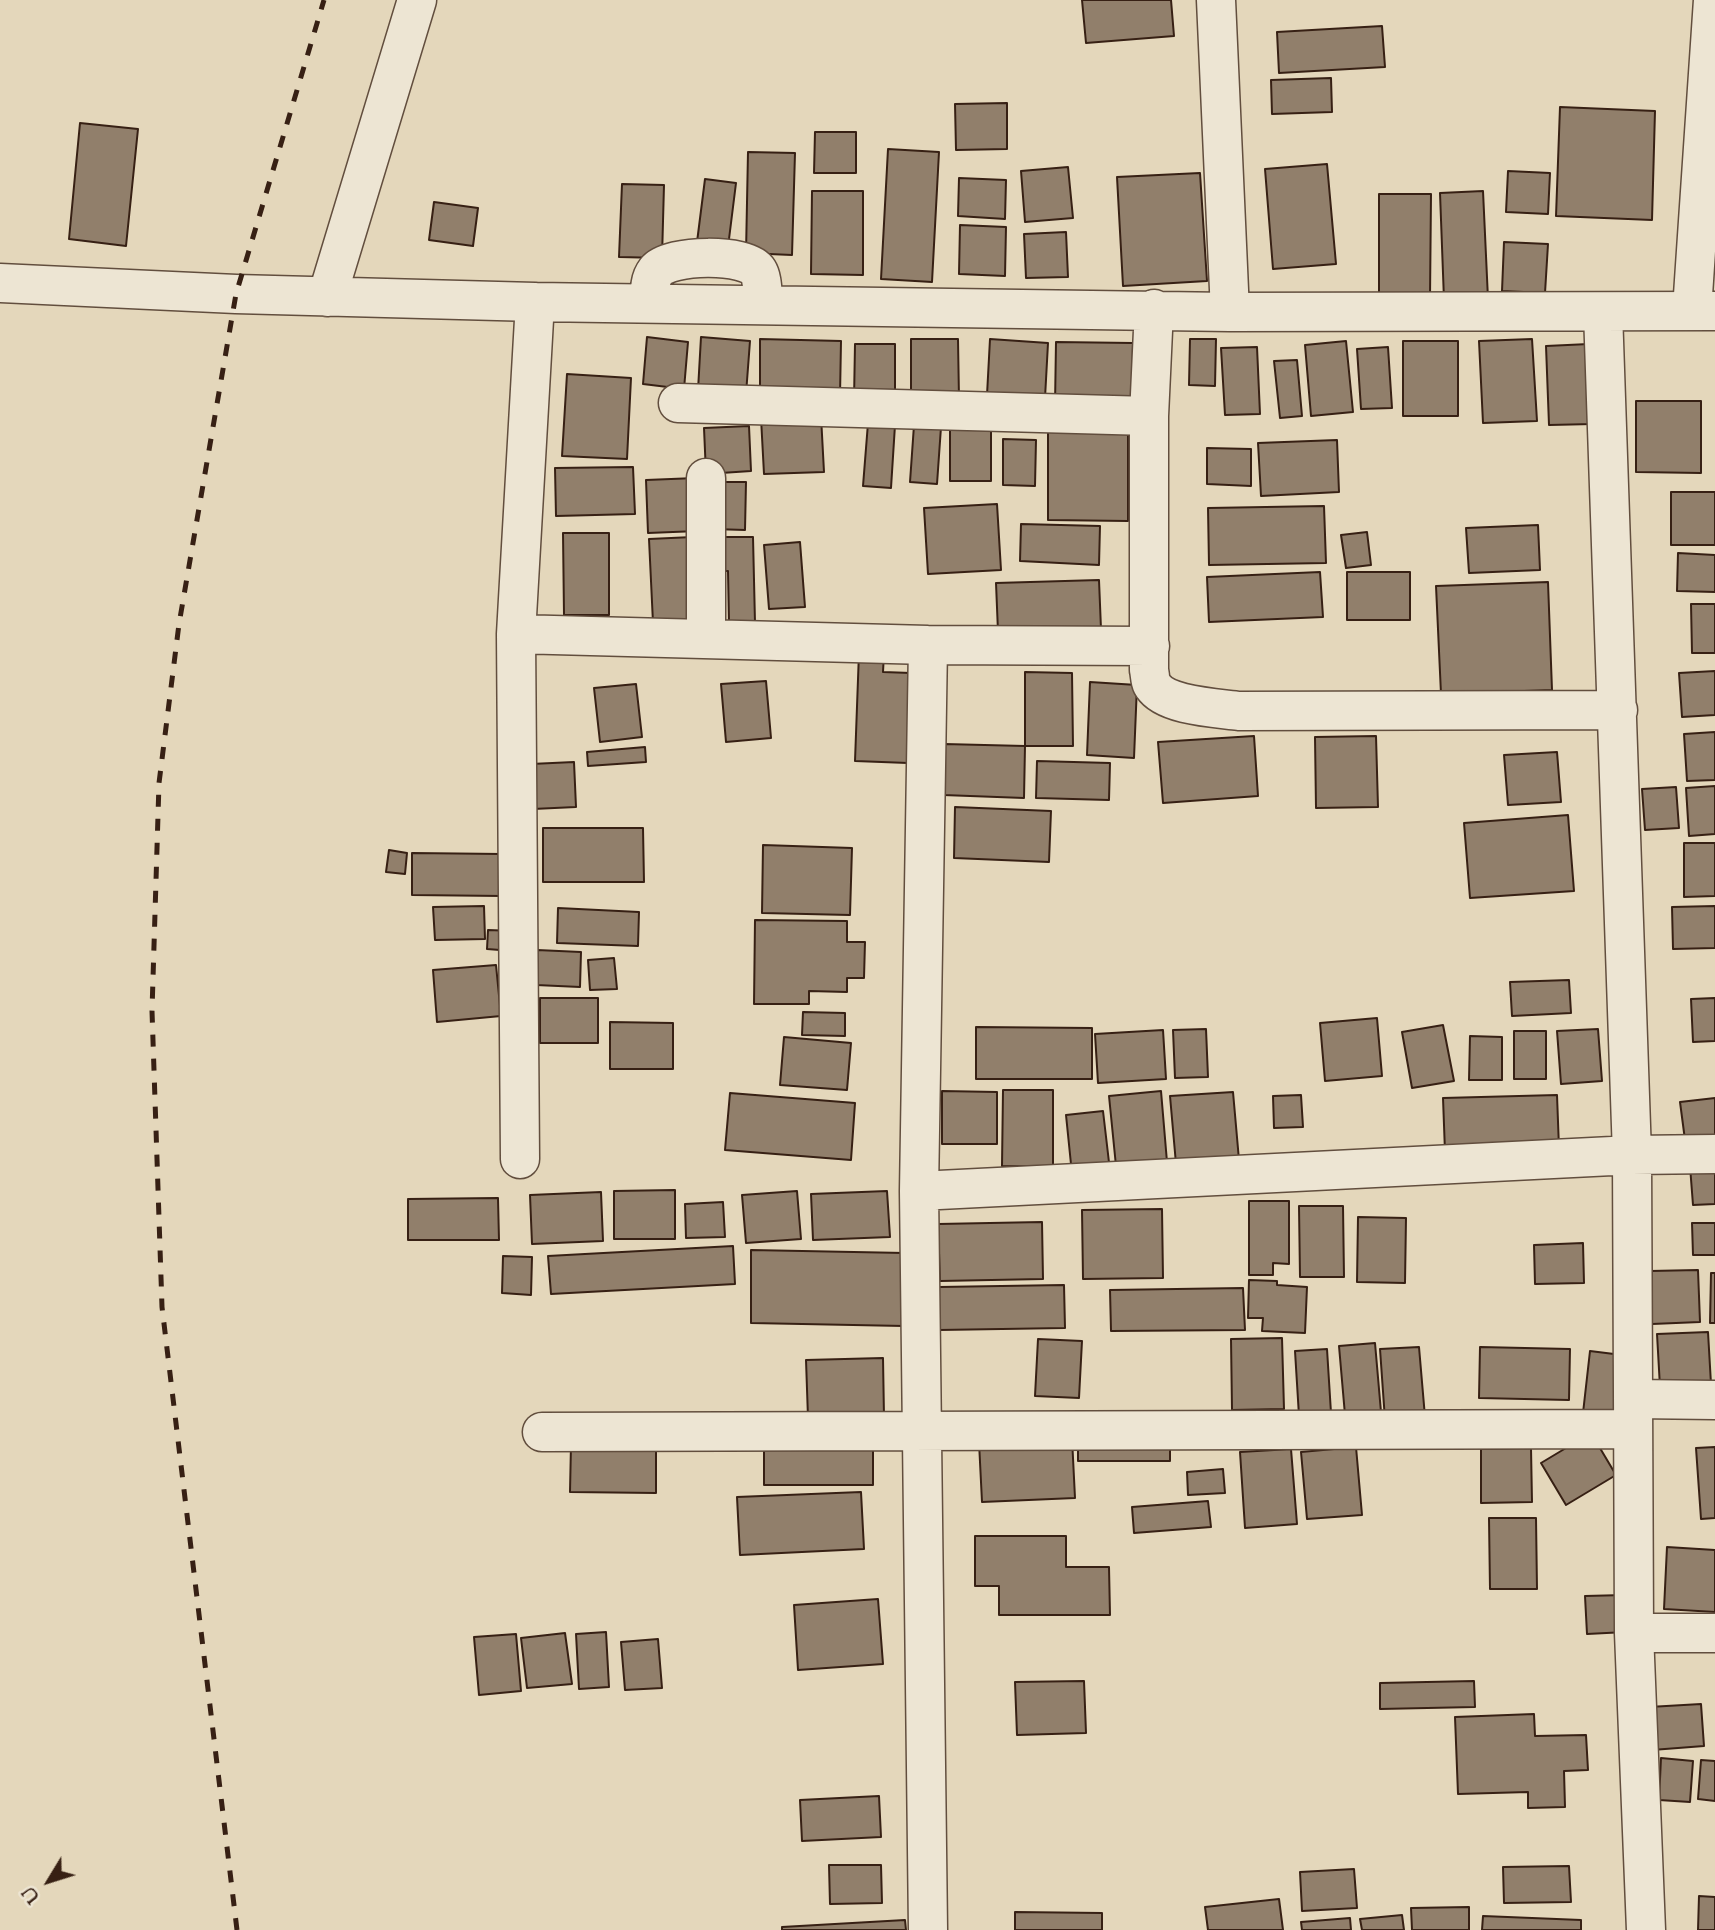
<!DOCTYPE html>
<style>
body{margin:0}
#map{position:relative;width:1715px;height:1930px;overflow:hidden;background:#e4d7bb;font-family:"Sorts Mill Goudy",serif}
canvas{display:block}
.north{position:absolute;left:14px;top:1846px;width:70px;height:70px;-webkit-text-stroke:5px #ede5d3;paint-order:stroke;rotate:232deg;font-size:19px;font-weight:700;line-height:28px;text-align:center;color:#372014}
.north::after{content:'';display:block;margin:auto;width:24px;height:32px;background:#372014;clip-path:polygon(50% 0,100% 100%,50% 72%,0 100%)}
</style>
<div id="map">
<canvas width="1715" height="1930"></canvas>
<div class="north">U</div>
</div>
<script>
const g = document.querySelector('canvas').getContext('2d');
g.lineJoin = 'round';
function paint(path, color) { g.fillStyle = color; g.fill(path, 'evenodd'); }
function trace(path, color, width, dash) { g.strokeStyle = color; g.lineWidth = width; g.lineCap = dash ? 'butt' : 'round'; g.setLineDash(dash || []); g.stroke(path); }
const building = new Path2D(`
 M1082,0H1171L1174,36L1086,43Z
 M1382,26L1385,67L1279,73L1277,32Z
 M1331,78L1332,112L1272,114L1271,80Z
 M1007,103V149L956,150L955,104Z
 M1560,107L1655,111L1652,220L1556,216Z
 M80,123L138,129L126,246L69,239Z
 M815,132H856V173H814Z
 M888,149L939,152L932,282L881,279Z
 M748,152L795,153L792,255L746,253Z
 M1327,164L1336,264L1273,269L1265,169Z
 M1068,167L1073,218L1025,222L1021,171Z
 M1508,171L1550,173L1548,214L1506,212Z
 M1200,173L1207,281L1123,286L1117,177Z
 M959,178L1006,180L1005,219L958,216Z
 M705,179L736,183L727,255L696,250Z
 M622,184L664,185L662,258L619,257Z
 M812,191H863V275L811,274Z
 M1483,191L1488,299L1444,300L1440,193Z
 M1379,194H1431L1430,298L1379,297Z
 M434,202L478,208L473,246L429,240Z
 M960,225L1006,227L1005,276L959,274Z
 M1066,232L1068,277L1026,278L1024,234Z
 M1504,242L1548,244L1545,293L1502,291Z
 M647,337L688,342L684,389L643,384Z
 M701,337L750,341L746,394L698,390Z
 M760,339L841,341L840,396L760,394Z
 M911,339H958L959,399H911Z
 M990,339L1048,343L1045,398L987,395Z
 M1190,339H1216L1215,386L1189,385Z
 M1532,339L1537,421L1483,423L1479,341Z
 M1346,341L1353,412L1311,416L1305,345Z
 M1403,341H1458V416H1403Z
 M1056,342L1133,343L1132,407L1055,405Z
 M855,344H895V401L854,400Z
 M1589,344L1593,424L1549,425L1546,346Z
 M1257,347L1260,414L1225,415L1221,348Z
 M1388,347L1392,408L1361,409L1357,349Z
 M1297,360L1302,416L1280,418L1274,361Z
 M567,374L631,378L627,459L562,456Z
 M1636,401H1701V473L1636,472Z
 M821,416L824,472L764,474L761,418Z
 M868,423L895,425L891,488L863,486Z
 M914,425L941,427L937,484L910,482Z
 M749,426L751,471L706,474L704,428Z
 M991,428V481H950V429Z
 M1048,429H1128V521L1048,520Z
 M1003,439L1036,440L1035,486L1003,485Z
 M1337,440L1339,492L1261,496L1258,443Z
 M1207,448L1251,449V486L1207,484Z
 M633,467L635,514L556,516L555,468Z
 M696,478L698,531L648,533L646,480Z
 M713,482H746L745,530L713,529Z
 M1671,492H1715V545H1671Z
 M997,504L1001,570L928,574L924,508Z
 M1324,506L1326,563L1209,565L1208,508Z
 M1021,524L1100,526L1099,565L1020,561Z
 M1538,525L1540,570L1469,573L1466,528Z
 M1367,532L1371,565L1346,568L1341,535Z
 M563,533H609V615H564Z
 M693,537L697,622L653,623L649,539Z
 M712,537H753L755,623H729L728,571H713Z
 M800,542L805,607L769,609L764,545Z
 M1678,553L1715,555V592L1677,591Z
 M1320,572L1323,617L1209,622L1207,577Z
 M1347,572H1410V620H1347Z
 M1099,580L1101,629L998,632L996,583Z
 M1548,582L1552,690L1441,694L1436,586Z
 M1691,604H1715V653H1692Z
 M859,652L884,653L883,672L911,673L908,763L855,761Z
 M1715,671V715L1682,717L1679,673Z
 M1025,672L1072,673L1073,746H1025Z
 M766,681L771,738L726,742L721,684Z
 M1090,682L1137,685L1134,758L1087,755Z
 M636,684L642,737L600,742L594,688Z
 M1715,732V780L1687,781L1684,734Z
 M1254,736L1258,796L1163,803L1158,742Z
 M1376,736L1378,807L1316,808L1315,737Z
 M944,744L1025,746L1024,798L943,795Z
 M645,747L646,762L588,766L587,752Z
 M1557,752L1561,802L1508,805L1504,755Z
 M1037,761L1110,763L1109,800L1036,798Z
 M574,762L576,807L533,809L531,764Z
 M1715,786V834L1689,836L1686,788Z
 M1676,787L1679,828L1645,830L1642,789Z
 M955,807L1051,811L1049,862L954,858Z
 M1568,815L1574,891L1470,898L1464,823Z
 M543,828H643L644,882H543Z
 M1684,843H1715V896L1684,897Z
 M763,845L852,848L850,915L762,913Z
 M389,850L407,853L405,874L386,872Z
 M412,853L502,854V896L412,895Z
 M484,906L485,939L435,940L433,907Z
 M1715,906V948L1673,949L1672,907Z
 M558,908L639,912L638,946L557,943Z
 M755,920L847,921V942H865L864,978H847V992L809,991V1004H754Z
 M488,930L514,931L513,951L487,949Z
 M537,950L581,952L580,987L536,985Z
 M614,958L617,989L590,990L588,960Z
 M496,965L501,1016L437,1022L433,970Z
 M1569,980L1571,1013L1512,1016L1510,982Z
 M540,998H598V1043H540Z
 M1715,998V1041L1693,1042L1691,999Z
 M803,1012L845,1013V1036L802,1035Z
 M1377,1018L1382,1076L1325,1081L1320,1023Z
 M610,1022L673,1023V1069H610Z
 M1443,1025L1454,1081L1412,1088L1402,1032Z
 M976,1027L1092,1028V1079H976Z
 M1206,1029L1208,1077L1175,1078L1173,1030Z
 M1598,1029L1602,1081L1561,1084L1557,1031Z
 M1163,1030L1166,1079L1098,1083L1095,1034Z
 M1514,1031H1546V1079H1514Z
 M1470,1036L1502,1037V1080H1469Z
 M784,1037L851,1043L847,1090L780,1085Z
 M1003,1090H1053V1167L1002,1166Z
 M942,1091L997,1092V1144H942Z
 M1161,1091L1167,1162L1116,1166L1109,1096Z
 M1233,1092L1239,1160L1176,1164L1170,1096Z
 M730,1093L855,1103L851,1160L725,1150Z
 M1301,1095L1303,1127L1274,1128L1273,1096Z
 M1557,1095L1559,1148L1445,1152L1443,1098Z
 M1715,1098V1136L1685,1140L1680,1102Z
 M1103,1111L1110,1171L1072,1174L1066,1115Z
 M1715,1165V1204L1693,1205L1690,1166Z
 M675,1190V1239H614V1191Z
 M797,1191L801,1239L746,1243L742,1195Z
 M887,1191L890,1237L813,1240L811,1194Z
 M601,1192L603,1241L532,1244L530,1195Z
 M498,1198L499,1240H408V1199Z
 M1249,1201H1289V1264L1273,1263V1275H1249Z
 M723,1202L725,1237L686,1238L685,1204Z
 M1299,1206H1343L1344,1277H1300Z
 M1162,1209L1163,1278L1083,1279L1082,1210Z
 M1358,1217L1406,1218L1405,1283L1357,1282Z
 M1042,1222L1043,1279L940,1281L938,1224Z
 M1692,1223H1715V1255H1693Z
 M1583,1243L1584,1283L1535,1284L1534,1245Z
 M733,1246L735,1284L551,1294L548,1256Z
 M751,1250L905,1253L904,1326L751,1323Z
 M503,1256L532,1257L531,1295L502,1293Z
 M1698,1270L1700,1322L1652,1324L1650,1271Z
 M1711,1273H1715V1323H1710Z
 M1249,1280L1277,1281V1285L1307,1287L1305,1333L1262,1331L1263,1318H1248Z
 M1064,1285L1065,1328L939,1330V1287Z
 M1243,1288L1245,1330L1111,1331L1110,1290Z
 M1708,1332L1711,1384L1660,1387L1657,1334Z
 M1282,1338L1284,1409L1232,1410L1231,1339Z
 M1038,1339L1082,1341L1079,1398L1035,1396Z
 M1375,1343L1381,1412L1345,1415L1339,1346Z
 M1419,1347L1425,1417L1385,1420L1380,1349Z
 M1480,1347L1570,1349L1569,1400L1479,1398Z
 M1327,1349L1331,1413L1299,1416L1295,1351Z
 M1590,1351L1622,1355L1615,1416L1583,1413Z
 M883,1358L884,1417L808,1418L806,1360Z
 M1591,1433L1616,1475L1566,1505L1541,1463Z
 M1078,1436H1170V1461H1078Z
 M1072,1438L1075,1498L982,1502L979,1442Z
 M571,1444L656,1446V1493L570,1492Z
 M1356,1447L1362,1515L1307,1519L1301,1452Z
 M1715,1447V1518L1701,1519L1696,1448Z
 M764,1448L873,1449V1485H764Z
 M1531,1448L1532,1502L1481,1503V1449Z
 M1291,1449L1297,1524L1245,1528L1240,1452Z
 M1223,1469L1225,1493L1188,1495L1187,1472Z
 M861,1492L864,1549L740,1555L737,1497Z
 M1208,1501L1211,1527L1134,1533L1132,1507Z
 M1489,1518H1536L1537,1589H1490Z
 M975,1536H1066V1567H1109L1110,1615H999V1586H975Z
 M1667,1547L1715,1550V1612L1664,1609Z
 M1625,1595L1626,1632L1587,1634L1585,1596Z
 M878,1599L883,1664L798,1670L794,1605Z
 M606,1632L609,1687L579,1689L576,1634Z
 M565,1633L572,1684L527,1688L521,1638Z
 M516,1634L521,1691L479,1695L474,1637Z
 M658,1639L662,1688L625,1690L621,1642Z
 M1084,1681L1086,1733L1017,1735L1015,1682Z
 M1474,1681L1475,1707L1380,1709V1683Z
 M1701,1704L1704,1746L1652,1750L1649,1707Z
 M1534,1714L1535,1736L1586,1735L1588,1770L1564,1771L1565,1807L1528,1808V1792L1458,1794L1455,1717Z
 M1661,1758L1693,1761L1690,1802L1659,1800Z
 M1701,1760L1715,1761V1801L1698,1799Z
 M879,1796L881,1837L802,1841L800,1800Z
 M829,1865H881L882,1903L830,1904Z
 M1569,1866L1571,1902L1504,1903L1503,1867Z
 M1354,1869L1357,1908L1302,1911L1300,1872Z
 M1699,1896L1715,1897V1930H1698Z
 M1279,1899L1283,1930H1208L1205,1907Z
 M1469,1907V1930H1412L1411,1908Z
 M1015,1912L1102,1913V1930H1015Z
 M1402,1915L1404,1930H1362L1360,1919Z
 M1483,1916L1581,1920V1930H1482Z
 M1350,1918L1351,1930H1302L1301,1922Z
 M905,1920L906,1930H782V1927Z`);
const minor = new Path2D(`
 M1216,0L1230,312
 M0,283L236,294L535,302L1230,312L1715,311
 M327,297L417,0
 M650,302C650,291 649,280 656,271C669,254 747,253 758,271C763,279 762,294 764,303
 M1154,309L1149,416V670C1150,674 1150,683 1153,686C1166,706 1217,708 1239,711L1618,710
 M1692,310L1713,0
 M1603,312L1632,1155L1634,1633L1646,1930
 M678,403L1149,416
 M516,634L928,645L1150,646
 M706,637V478
 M520,1159L516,634L535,302
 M919,1191L1632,1155L1715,1154
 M1634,1399L1715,1400
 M542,1432L1633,1429
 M1634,1633H1715
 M928,1930L919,1191L928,645`);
const rail = new Path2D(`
 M237,1930L162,1307L152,1011L159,783L179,624L236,294L324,0`);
paint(building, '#917f6b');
trace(building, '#372014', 2);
trace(minor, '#624e3e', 41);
trace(minor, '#ede5d3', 38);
trace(rail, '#372014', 5, [12, 12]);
</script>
